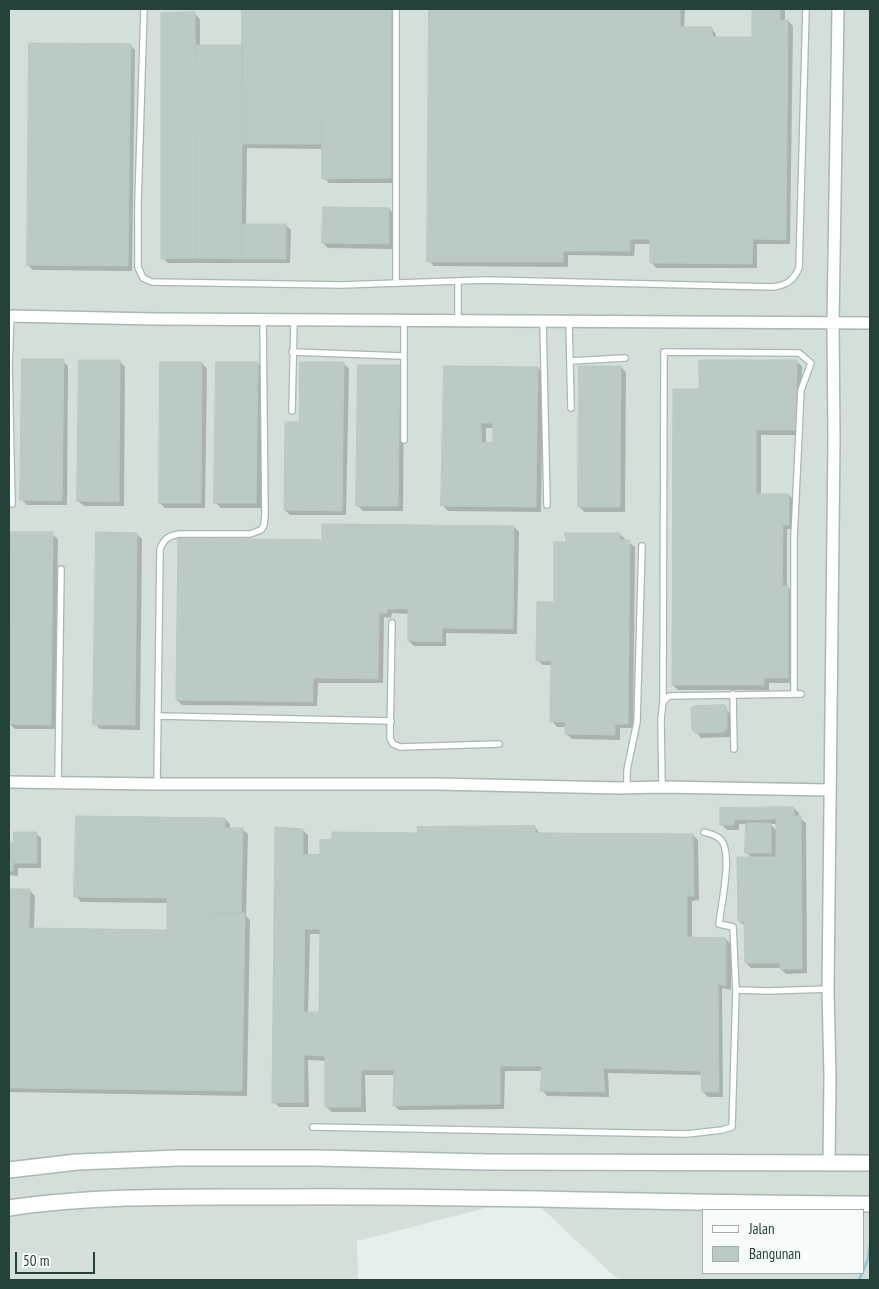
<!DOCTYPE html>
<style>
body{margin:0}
#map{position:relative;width:879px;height:1289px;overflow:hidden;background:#e6efeb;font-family:"PT Sans Narrow",sans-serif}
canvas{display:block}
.frame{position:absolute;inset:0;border:10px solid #24423a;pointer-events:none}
.legend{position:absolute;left:702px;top:1209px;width:162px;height:65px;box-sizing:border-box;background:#f7fbf9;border:1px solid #a3b1ad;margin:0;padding:6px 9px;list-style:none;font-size:15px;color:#24423a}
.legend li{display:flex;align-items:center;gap:10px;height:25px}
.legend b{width:25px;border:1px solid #a3b1ad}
.scale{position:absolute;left:15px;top:1252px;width:80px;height:22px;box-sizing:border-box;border:2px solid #24423a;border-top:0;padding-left:6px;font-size:15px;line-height:18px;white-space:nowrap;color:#24423a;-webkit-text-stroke:4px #f7fbf9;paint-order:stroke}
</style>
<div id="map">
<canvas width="879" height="1289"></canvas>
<div class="frame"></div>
<ul class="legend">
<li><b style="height:6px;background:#fff"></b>Jalan</li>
<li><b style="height:14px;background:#bbcac4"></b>Bangunan</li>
</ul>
<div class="scale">50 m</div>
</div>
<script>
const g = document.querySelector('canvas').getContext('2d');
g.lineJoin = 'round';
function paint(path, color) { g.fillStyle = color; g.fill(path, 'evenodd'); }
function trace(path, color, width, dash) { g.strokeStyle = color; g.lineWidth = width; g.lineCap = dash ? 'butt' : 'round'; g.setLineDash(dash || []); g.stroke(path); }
const built = new Path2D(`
 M9,9H870V1280H622L614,1276L530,1197L357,1241L358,1280H9ZM703,1210H863V1273H703Z`);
const shadow = new Path2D(`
 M244,9H395V183H329L324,178L323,149L247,148L246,225H286L291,230L290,263H168L163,258L195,14L200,19V46H244Z
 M431,9H685L684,28H711L716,34V38H753L758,9H785V21H788L793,26L790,244H757V268H656L651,262V244H635L634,256L568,255V267L434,266L429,261Z
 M130,45L135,50L132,271L33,270L28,265Z
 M389,209L394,214L393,249L328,248L323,243Z
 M63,361L68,366L67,505H27L22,500Z
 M796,361L802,366L801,435H761V495H789L794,500V529H787V586L793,592L792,683H769V690H678L673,685L700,390Z
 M120,362L125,367L124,506H84L78,501Z
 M202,363L207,369L205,508H165L160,503Z
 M257,363L262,368L261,508H221L215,502Z
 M343,363L349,369L346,515H290L285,510L300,423Z
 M399,366L404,372L403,511H363L358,506Z
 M445,367L538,368L543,373L541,512L448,511L443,506ZM486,428H494L495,444H486Z
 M621,367L626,372L625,512H584L579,506Z
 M514,527L519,532L517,634L446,633V646H414L409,641L410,614L392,613L391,618L384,617L383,683H318L317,706L182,705L177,700L323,541Z
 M52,534L58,539L55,729H15L10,724Z
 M137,534L142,539L140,730L100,729L95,724Z
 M620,534L625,539V542H629L635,547L633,728H620V740L572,739L566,734V727H557L552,721V665H543L537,660L555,603L567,543Z
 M724,706L731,715L732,735L729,737L701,738L693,729Z
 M794,808L799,813V817L806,823L807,973L786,974L780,968H751L746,963L745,926L739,921L752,858L747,853V824H739V830H727L722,825V809ZM770,824H777V831Z
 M225,819L230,824V829H242L248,834L246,916L250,920L247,1096L9,1092V890L30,891L35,896L34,929L168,931V903L81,902L76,896Z
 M535,827L540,834L693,835L698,840L699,900L692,901V939H726L731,945V990L722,988L723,1097H708L703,1092V1075L608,1073L609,1097L547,1096L542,1090L543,1071H505L504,1109L399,1110L394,1105L395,1075H365L366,1112H332L326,1107V1061L308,1060L309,1107H279L274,1102L303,830L308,835V856H321L420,835ZM310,934H321L320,1014L308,1013Z
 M36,833L41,838V868H18V876L9,875V844H15Z`);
const stream = new Path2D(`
 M863,1271L868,1259L870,1245
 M859,1280L862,1273`);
const building = new Path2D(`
 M242,9H322L321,144H242Z
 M322,9H391V178L322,179Z
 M429,9H680V27H712V37H752V10L780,9V20H788L786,240L753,239L752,264L650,263V239H630V251H563V262H427Z
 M195,12L196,258L161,259V13Z
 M29,43L131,44L128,266L27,265Z
 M196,45H243L241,259L196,258Z
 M323,207L389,208V244L322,243Z
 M241,224H286V259H241Z
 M22,359H64L62,501L20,500Z
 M79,360H120L119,502L77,501Z
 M699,360H797L796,430H756V494H789V525H783L782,587L788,585V678H764V685H672L673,389H699Z
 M160,362H202L201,503H159Z
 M216,362H258L256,503H214Z
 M300,362H344L342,511L284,510L285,422H299Z
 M358,365H400L398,506H356Z
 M444,366L538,367L536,507L441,506ZM481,423H493V442L482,443Z
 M579,366H621L620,507H578Z
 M322,524L514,526L513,629L442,628V642L408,641V609H387V613H379L378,679L313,678V702L176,700L178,538L322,540Z
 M11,532H53L51,725L9,724Z
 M96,532L137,533L135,725H93Z
 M565,533H620V540H630L628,724H615V735L565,734V722H550L551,661H536L537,602H554V542H566Z
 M725,705L727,709V729L724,732L695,733L692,730L691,708L694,706Z
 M794,807V816H801L802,969H780V963H745L744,921H738L737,857H776V819L734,820V825H720V808Z
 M76,816L225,818V828H243L241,914L167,913V898L74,897Z
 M746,823H771V853H745Z
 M535,826V833L693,834L694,896H687V937L726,938V986L718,984L719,1092H702L701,1071L603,1068L605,1092L540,1091L542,1066H500V1104L393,1106L394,1070H361V1107H325V1056L304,1055V1102L272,1103L275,827L303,829V855L320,854V840L332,839V832L418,833L417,827ZM305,929H320L319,1012H304Z
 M14,832H37V863H13Z
 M9,842L13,843V871H9Z
 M9,889H30L29,928L167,930V913H245L242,1091L9,1088Z`);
const service = new Path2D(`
 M144,9L138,202V267L143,278L152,282L341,285L486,280L773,287C787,285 793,281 799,268L806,9
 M396,9V282
 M11,316L9,366L12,504
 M458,320V281
 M543,321L547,505
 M569,322L571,408
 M292,352L403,356
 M570,361L625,358
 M292,411L294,320
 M404,440V320
 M392,623L390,738L393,744L400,747L499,744
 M733,694L734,749
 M663,702L664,352L799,353L811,363L801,390L794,538V694
 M158,716L391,721
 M58,781L61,569
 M157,784L160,549C164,539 168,536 179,534H250L261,530L264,525L265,515L263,319
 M662,787L661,719L663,702L669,696L801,694
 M627,788V770L637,722L642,546
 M704,832C710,834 717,835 721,840C733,853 721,905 719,924L733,927L736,990
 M313,1127L687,1134L722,1130L732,1127L736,990L768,991L828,989`);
const minor = new Path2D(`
 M9,316L156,319L870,323
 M9,782L157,784H437L619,788L662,787L830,790
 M829,1163L830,1077L828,989L834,440L833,322L838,9`);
const tertiary = new Path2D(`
 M9,1170L77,1162L178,1158H317L487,1162L870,1163
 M9,1208C97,1195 188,1197 277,1197C475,1195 672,1204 870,1204`);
paint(built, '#d4dfda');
paint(shadow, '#0003');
trace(stream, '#8ec9d4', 3);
paint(building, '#bbcac4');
trace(building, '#b8c9c2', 1);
trace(service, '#a8b8b2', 8);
trace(minor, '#a8b8b2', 14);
trace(tertiary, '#a8b8b2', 18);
trace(service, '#fff', 5.5);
trace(minor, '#fff', 11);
trace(tertiary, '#fff', 15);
</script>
